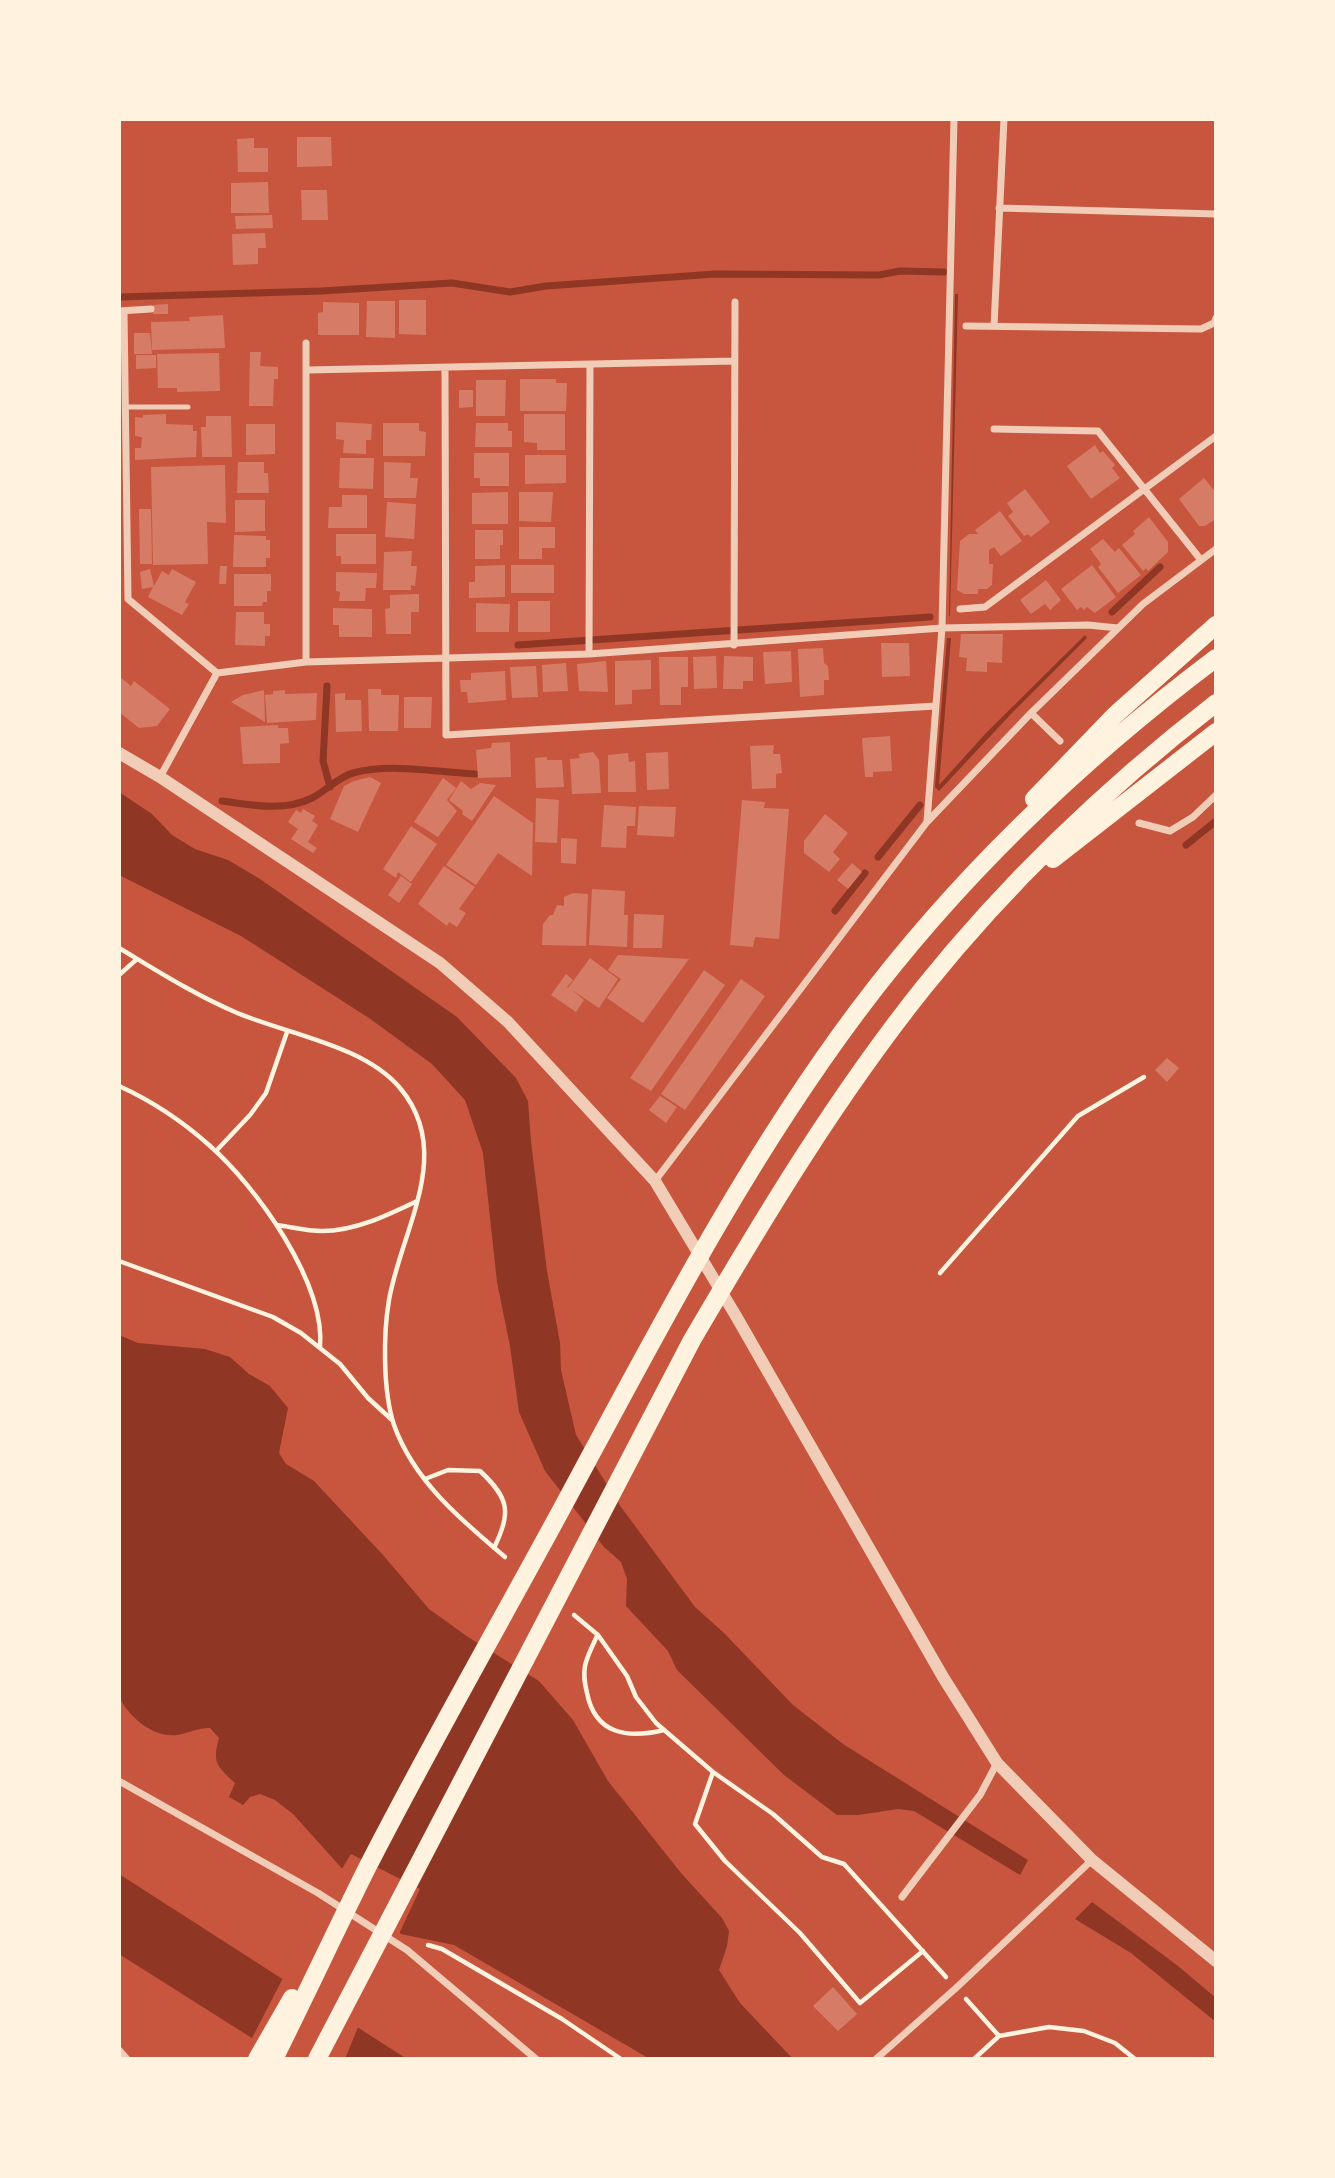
<!DOCTYPE html>
<style>
body{margin:0}
#map{position:relative;width:1335px;height:2178px;overflow:hidden;background:#c8553d;font-family:"Fira Sans Condensed",sans-serif}
canvas{display:block}
.frame{position:absolute;inset:0;border:121px solid #fff3e0;pointer-events:none}
</style>
<div id="map">
<canvas width="1335" height="2178"></canvas>
<div class="frame"></div>
</div>
<script>
const g = document.querySelector('canvas').getContext('2d');
g.lineJoin = 'round';
function paint(path, color) { g.fillStyle = color; g.fill(path, 'evenodd'); }
function trace(path, color, width, dash) { g.strokeStyle = color; g.lineWidth = width; g.lineCap = dash ? 'butt' : 'round'; g.setLineDash(dash || []); g.stroke(path); }
const water = new Path2D(`
 M955,294H958L950,615L949,617Z
 M1085,635L1087,638L1011,714L939,791L935,787L947,638H951L939,785L986,733Z
 M119,792L152,814L172,835L195,849L228,860L260,879L457,1017L516,1078L528,1101L531,1142L547,1271L560,1343L561,1370L576,1435L621,1507L695,1607L724,1633L793,1705L843,1744L1028,1860L1020,1875L914,1811L898,1809L858,1815H837L784,1775L677,1670L668,1651L626,1606L627,1579L621,1562L604,1547L545,1471L519,1412L510,1346L497,1282L483,1153L465,1100L432,1064L369,1018L241,936L119,875Z
 M119,1335L138,1343L205,1349L230,1357L249,1374L270,1386L288,1408L279,1453L286,1464L314,1481L383,1555L429,1609L468,1637L539,1681L573,1720L608,1781L681,1873L722,1918L729,1931L727,1946L719,1970L740,2003L793,2059H650L454,1945L401,1934L293,1814L275,1800L260,1794L250,1797L243,1805L229,1797L235,1783C217,1766 212,1763 219,1738L210,1728C197,1728 189,1733 177,1735C153,1738 129,1717 119,1697Z
 M119,1874L407,2059H285L119,1954Z
 M1092,1902L1178,1966L1216,1998V2022L1131,1953L1075,1919Z`);
const pier = new Path2D(`
 M351,1854L420,1889L398,1936L340,1872Z
 M284,1976L359,2025L345,2059H278L250,2042Z`);
const stream = new Path2D(`
 M119,297L321,291L452,283L510,292L546,286L715,274L879,275L900,271L944,272
 M1112,612L1160,567
 M518,645L930,617
 M327,686L323,761L330,787
 M222,801C252,805 284,812 312,798C326,791 338,777 353,773C388,763 439,772 476,774
 M1186,845L1216,821
 M878,857L920,805
 M835,911L865,873`);
const building = new Path2D(`
 M297,137H331L332,166L297,167Z
 M254,138V148H268V172H238L237,139Z
 M268,182L269,213H231V183Z
 M301,190H327L328,220H302Z
 M272,215L273,228L236,229L235,216Z
 M265,233L266,248H258V264L233,265L232,234Z
 M399,300H426V335L399,334Z
 M367,301H395V338L366,337Z
 M323,302L359,303V335H318V313L323,312Z
 M168,304V314H153V305Z
 M223,315L225,348L152,350L151,322L190,321L189,317Z
 M134,333H150L152,354H134Z
 M250,352H261L260,366L278,367V379H274L273,406H249Z
 M219,353L220,391L177,392V388H158L157,354Z
 M136,355H156V368L136,369Z
 M520,379H556V383H567L566,411H520Z
 M476,380H506L505,416H476Z
 M459,390H473V407L459,408Z
 M166,414V424L193,425V431H197L196,457L135,460V448H141L142,437L135,436V417L143,418V415Z
 M524,414H565V450H537V443L524,442Z
 M206,416H231L232,457H202L201,427H206Z
 M336,422L372,424L371,440H366V454L343,453L344,440L336,439Z
 M383,423H419V431L426,432L425,456H383Z
 M476,423H508V431H512V447H475Z
 M246,424H275V454L246,455Z
 M1095,445L1100,453L1103,451L1115,465L1112,468L1120,478L1091,499L1067,466Z
 M474,453H509V486H480V478H474Z
 M525,455H566V483L525,484Z
 M340,458H374L373,489L339,488Z
 M238,462H264V473H268L269,493H237Z
 M384,462L411,463L410,478H418L416,498H384Z
 M225,465L226,523L207,522L208,564L153,565L151,467Z
 M1204,478L1216,493V519L1205,526H1199L1179,499Z
 M1025,489L1050,522L1031,537L1028,534L1024,536L1008,516L1013,512L1007,503Z
 M508,492V524H472V493Z
 M519,492H553L551,522L519,521Z
 M342,495H367V528H328L329,507H342Z
 M235,500H265V531L235,532Z
 M387,502L416,504L414,539L385,537Z
 M139,509H151L152,564H140Z
 M1000,511L1022,541L1001,556L994,547L989,550V564H993L992,585L987,589H978V594H964L957,590L960,541L969,534H978L975,530Z
 M1149,517L1168,542V552L1148,571L1146,568L1143,571L1122,545L1135,534L1133,531Z
 M519,527H555V548H542V559H519Z
 M475,530H503V545H500V559H475Z
 M336,534H376V564H341V556H336Z
 M234,535L266,536V540H270V558H266V567H233Z
 M1103,539L1115,552L1119,548L1141,575L1118,593L1098,567L1101,564L1090,549Z
 M412,551L411,566H417L415,586L411,585V590H383L384,552Z
 M505,565V597L469,598V582H475V566Z
 M511,565H554V593H511Z
 M1092,565L1116,597L1095,613L1087,607L1084,610L1081,607L1077,610L1061,589Z
 M220,566H227L226,584H219Z
 M150,569L154,586L162,571L169,575L172,569L196,582L185,602L189,604L182,615L148,597L153,587L142,589L140,572Z
 M336,572L377,573L376,588H366L365,601H339L340,592L336,591Z
 M234,574H271V591H267V602H263L262,606H234Z
 M1046,580L1061,600L1050,610L1045,604L1031,614L1020,600Z
 M419,594V612H411V634H386L385,609L390,608V595Z
 M518,601H550V632H518Z
 M476,603L510,604L509,632H476Z
 M333,608L372,609V637H339V625H333Z
 M236,612H264V624H270V636H265V646L235,645Z
 M961,634H1003L1002,663L987,662V672L966,671L967,658L959,657Z
 M881,643H909L910,676L882,677Z
 M823,648L824,663L828,666L829,680H824V695L800,697L798,649Z
 M791,651L792,682L765,684L763,652Z
 M716,656L717,688L694,689L693,657Z
 M724,656L753,657V681H743V689H723Z
 M659,657H688V687H681V705H660Z
 M651,660V689L632,690V704L615,705V661Z
 M606,661L608,692L579,691L577,664Z
 M566,663L568,691L543,692L542,665Z
 M536,666L538,697L512,698L510,667Z
 M505,671L506,700L468,703L467,692H461L460,680H471V673Z
 M119,676L131,686L134,681L170,709L157,726L139,728L119,712Z
 M368,689H381V695H399L398,731H369Z
 M264,690L265,722L231,702L243,695Z
 M285,690V694L317,693L316,720L267,723L265,695L273,694V691Z
 M345,693V700H361L362,731L336,732L335,694Z
 M404,697H432L431,728H404Z
 M278,725V728H288L289,743L280,744V763L243,764L240,727Z
 M890,736L892,771L873,772V777H865L862,738Z
 M510,742L511,777L478,778L476,750L491,748L492,743Z
 M774,745L773,754H780L782,773L776,774V788L752,789L750,746Z
 M593,752L599,760L601,793L572,794L570,759L580,758L579,754Z
 M668,752L669,789L647,790L646,753Z
 M628,753L629,762L635,761L636,792H608V755Z
 M547,757V760H562L564,787L536,788L535,758Z
 M370,777L381,783L358,832L330,819L344,786L354,781Z
 M443,778L456,788L447,800L457,811L438,837L414,822Z
 M461,781L471,789L480,783L496,785L472,821L462,814L463,811L449,800Z
 M494,796L533,823L532,876L498,853L476,885L446,865Z
 M536,798L559,800L557,843L535,842Z
 M742,800L765,802L764,808L789,809L779,939L755,937L753,947L730,945Z
 M604,805L636,807L635,826H627L626,848L601,847Z
 M639,806L676,807L674,837L637,835Z
 M303,809L315,816L312,821L318,825L308,842L317,848L313,853L291,839L298,829L288,822L296,810L301,813Z
 M825,814L848,833L833,852L840,859L829,872L804,853V841Z
 M411,826L437,844L411,882L398,872L396,878L383,869Z
 M561,838L577,839L576,864L561,863Z
 M852,863L862,872L848,889L837,880Z
 M444,866L475,887L459,909L466,913L457,927L449,922L447,926L418,904Z
 M401,876L412,884L399,903L388,895Z
 M592,889L625,891L624,915H628L627,947L589,945Z
 M573,893L588,894L586,946L542,945L543,924L550,915H553L557,905L564,906V897Z
 M634,914L664,915L662,948H633Z
 M618,955L689,959L643,1023L607,998L621,979L608,970Z
 M590,958L618,979L599,1008L572,990L584,1000L576,1012L551,995L566,974L573,980L567,987L568,988Z
 M704,970L725,985L651,1091L630,1078Z
 M741,979L765,996L685,1110L661,1094Z
 M1167,1058L1179,1068L1167,1082L1155,1070Z
 M660,1096L677,1107L666,1123L649,1110Z
 M833,1987L857,2014L838,2031L813,2006Z`);
const path = new Path2D(`
 M119,948C156,970 195,995 235,1012C286,1034 364,1045 400,1088C455,1153 401,1230 389,1300C383,1335 383,1392 394,1425C414,1481 461,1520 505,1557
 M119,975L137,959
 M119,1086C152,1101 182,1121 209,1145C256,1186 326,1283 320,1348
 M216,1151L250,1115L266,1093L287,1032
 M277,1225C292,1227 307,1231 322,1231C355,1231 388,1215 417,1201
 M119,1261L273,1317L301,1333L340,1364L368,1398L392,1420
 M940,1273L1078,1116L1144,1077
 M425,1479L448,1470L480,1471C510,1499 511,1512 494,1548
 M574,1615L598,1635L627,1676L636,1697L656,1723L713,1772L695,1824L725,1861L800,1933L860,2003L923,1951
 M597,1636C593,1645 587,1656 585,1666C583,1676 585,1684 587,1693C595,1734 627,1739 664,1730
 M713,1772L773,1814L822,1857L844,1864L946,1977
 M428,1945L442,1949L562,2019L621,2059
 M966,1999L999,2036
 M974,2059L999,2036L1049,2027L1084,2031L1115,2043L1135,2059`);
const service = new Path2D(`
 M126,407H188`);
const minor = new Path2D(`
 M999,208L1216,214
 M119,311L151,309
 M124,311L128,599L217,673
 M966,326L1201,329L1214,323L1216,318
 M994,326L1004,119
 M445,368L446,735L936,706
 M308,370L734,361
 M994,429L1098,431L1201,560
 M960,609L985,607L1216,436
 M734,645L735,302
 M589,654L590,365
 M306,662V343
 M1031,713L1060,741
 M160,777L217,673L306,662L589,654L942,628L1088,625L1118,628
 M927,821L942,628L954,119
 M1139,823L1170,831L1193,817L1216,795
 M655,1181L927,822L1031,713L1143,604L1216,549
 M119,1781L318,1893L407,1950L536,2059
 M902,1897L980,1795L997,1763
 M119,2050L127,2059
 M876,2059L956,1988L1092,1860`);
const tertiary = new Path2D(`
 M119,753L160,777L440,963L508,1022L655,1181L736,1316L943,1677L997,1763L1092,1860L1216,1961`);
const trunk = new Path2D(`
 M1034,799L1115,715L1216,625
 M1053,859L1216,732
 M257,2059L292,1998
 M274,2059C306,1995 336,1930 368,1866C429,1747 496,1630 560,1512C652,1342 741,1167 857,1012C958,877 1082,759 1216,658
 M317,2059L692,1340C763,1219 836,1097 924,987C1009,881 1109,786 1216,703`);
paint(water, '#8f3625');
paint(pier, '#c8553d');
trace(stream, '#8f3625', 7);
paint(building, '#d67c66');
trace(path, '#fff3e0', 4.5);
trace(service, '#f1ccb7', 5);
trace(minor, '#f1ccb7', 7);
trace(tertiary, '#f1ccb7', 12);
trace(trunk, '#fff3e0', 18);
</script>
